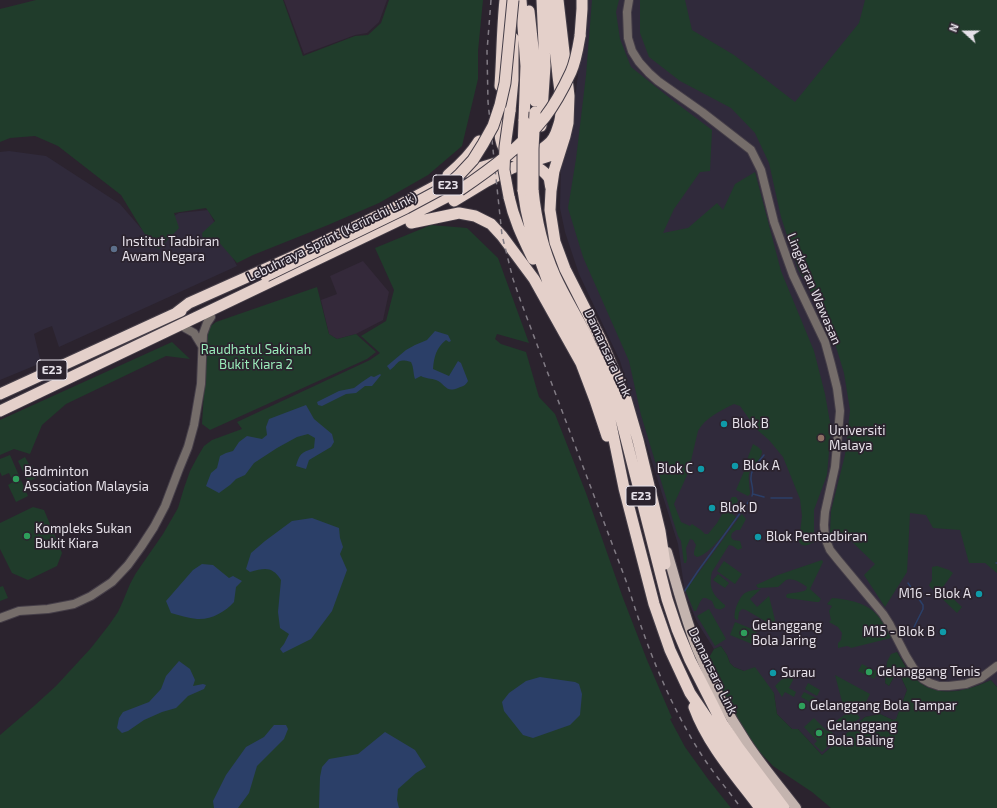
<!DOCTYPE html>
<style>
body{margin:0}
#map{position:relative;width:997px;height:808px;overflow:hidden;background:#2b232e;font-family:"Exo 2",sans-serif}
canvas{display:block}
.north{position:absolute;left:945px;top:12px;width:40px;height:40px;-webkit-text-stroke:3px #2b232e;paint-order:stroke;rotate:291deg;font-size:11px;font-weight:700;line-height:16px;text-align:center;color:#e6e1e9}
.north::after{content:'';display:block;margin:auto;width:14px;height:18px;background:#e6e1e9;clip-path:polygon(50% 0,100% 100%,50% 72%,0 100%)}
</style>
<div id="map">
<canvas width="997" height="808"></canvas>
<div class="north">N</div>
</div>
<script>
const g = document.querySelector('canvas').getContext('2d');
g.lineJoin = 'round';
function paint(path, color) { g.fillStyle = color; g.fill(path, 'evenodd'); }
function trace(path, color, width, dash) { g.strokeStyle = color; g.lineWidth = width; g.lineCap = dash ? 'butt' : 'round'; g.setLineDash(dash || []); g.stroke(path); }
function drawText(font, color, halo, rows, align = 'center') {
  g.font = font + ' "Exo 2",sans-serif'; g.lineWidth = 3.5; g.setLineDash([]); g.textBaseline = 'middle'; g.strokeStyle = halo; g.fillStyle = color; for (const [text, x, y, turn = 0] of rows) {
    g.save(); g.translate(x, y); g.rotate((+turn || 0) * Math.PI / 180); g.textAlign = isNaN(turn) ? turn : align; if (halo) g.strokeText(text, 0, 0); g.fillText(text, 0, 0); g.restore();
  }
}
const built = new Path2D(`
 M284,0H387L379,22L367,33L355,35L304,54Z
 M363,261L389,292L383,320L356,334L337,339L329,334L321,300L337,294L330,276Z`);
const education = new Path2D(`
 M587,0H997V687L991,680L979,685L966,690L946,692L937,691L921,684L912,675L897,652L887,662L885,683L889,686L896,673L901,677L907,690L896,720H893L880,714L865,717L822,755L798,729H792L777,714L774,693L744,671L734,667L730,663L727,655L721,646L714,649L697,622L685,593L678,544L620,361L579,274L565,232L560,208L561,166L574,107Z
 M9,151L46,156L120,204L145,233L179,213L208,210L237,266L59,347L52,326L44,329L34,334L41,363L0,380V152Z`);
const green = new Path2D(`
 M36,0H283L303,56L355,36L368,35L381,23L389,0H483L478,51V79L462,146L428,175L379,203L328,225L253,255L237,263L217,240H203L202,233L215,221L206,208L174,213L179,228L159,249L152,246L121,195L58,146L35,136L10,138L0,142V9Z
 M592,0H619L616,12L620,39L631,67L671,99L712,130L710,171L700,172L674,209L663,233L688,228L717,203L723,210L735,184L755,172L781,271L814,351L825,394L831,428L827,475L814,510V542C808,545 803,548 799,542L802,516L800,499L783,457L769,440L755,428L742,430L750,420L740,406L734,404C720,411 706,417 698,431L688,473L674,504L681,522L690,526L692,524L701,530L705,534H708L717,523L732,497H736L738,500L732,514L734,515L736,517C727,529 711,554 697,557L694,555V552L696,545L693,540L690,539L686,548L687,559L686,563H684L681,541L678,536L672,517L641,415L629,361L583,257L568,208L576,159L586,75Z
 M640,0H685L692,30L734,55L795,102L859,23L865,0H997V573L985,563H969L960,530L933,528L926,515L910,513L907,572L885,607L864,575L875,564L848,538L830,534L831,511L845,455L850,410L844,373L830,327L798,269L781,217L769,163L755,133L731,108L680,81L649,57L640,33Z
 M431,225L467,228L498,258L529,343L497,334L495,339L501,344L526,352L539,397L555,414L586,493L623,598L647,660L672,718L670,719L685,747L708,779L731,808H0V735L34,706L56,686L91,648L109,625L118,612L123,601L130,584L136,573L163,534L178,508L184,488L190,471L198,456L204,446L212,440L242,429L237,422L370,360L380,353L361,336L386,321L394,290L375,248Z
 M317,287L329,334L337,339L356,334L376,352L367,359L210,430L202,424L208,328L216,322Z
 M172,342L190,359L166,356L66,404L42,425L30,454L14,449L0,455V420Z
 M753,444L758,447L762,451C762,460 752,465 749,474C748,478 750,489 750,494L748,496L736,490L745,469V465Z
 M10,455L28,496L16,502L8,485L13,482L9,473L2,476L0,472V459Z
 M25,457L30,466L32,465L38,477L28,482L18,461Z
 M33,507L44,510L62,553L57,566L28,580L12,573L0,549V523Z
 M742,514L746,519L740,530H736L732,533L731,537L733,540L740,541L742,548L738,550L733,546L729,545L712,572C708,588 713,595 725,605V607C721,610 719,610 715,608L712,601L706,598H703L700,602L696,611H694L686,592V590L741,515Z
 M822,560L823,562L810,589L821,599L819,602H816L787,598L786,596L787,594C794,592 800,593 806,590L807,587C802,583 792,577 786,580C783,582 781,585 778,587L758,588L756,585L778,575Z
 M724,561L742,574L735,584L717,571Z
 M937,566L949,570L953,573L943,587L945,591L962,607L957,613L930,587L929,585L932,580V567Z
 M718,574L729,583L725,588L713,580Z
 M3,586L8,598L0,601V587Z
 M761,589L750,599L757,607L769,596L777,628L746,610L742,609L739,612L738,620L735,619C733,612 739,597 745,593C750,590 756,590 761,589Z
 M832,598C847,599 868,603 878,616C884,622 887,630 891,638L851,648L850,647L847,646L838,648V643L841,640L842,633L838,627L829,622L831,620L829,611L832,606L827,604Z
 M709,609L726,639L715,646L697,616Z
 M735,622L757,631L752,644L730,635Z
 M721,646L727,655L730,663L734,667L744,671L755,667L774,693L777,714L792,729H798L822,755L865,717L880,714L893,720L896,719L907,690L901,677L896,673L889,686L885,683L887,662L891,654L897,652C902,660 906,669 913,676C934,700 965,692 991,680L997,687V808H831L812,792L773,766L754,746L725,697L707,661L714,649Z
 M862,664L878,672L874,679L858,671Z
 M789,672L791,673L793,680L789,688L796,692L794,697L785,692L782,697L775,686Z
 M835,675L870,694L866,702L858,703L845,713Z
 M808,683L820,690L817,696L805,689Z
 M804,692L816,698L813,704L801,697Z
 M853,709L860,718L843,731L836,721Z
 M814,718L827,731L829,729L837,738L822,752L814,744L817,741L804,727Z`);
const water = new Path2D(`
 M435,331L448,335L451,341L449,342L446,340C436,348 434,357 433,369L449,376L458,361L461,363L468,381C465,386 463,386 458,388C445,393 446,384 436,380C431,378 426,379 421,376L415,379C413,373 414,368 411,362C396,358 400,363 390,370L387,366L406,350L415,345L427,340Z
 M380,374L381,375L372,386H365L356,393L346,394L322,406L318,405L317,402L339,391L354,388L362,382L371,376L374,377Z
 M306,405L314,419L332,434L334,442L331,447L309,460L306,469L296,466C300,453 301,453 314,448L315,438L308,434L297,437L277,448L254,463L245,475L236,479L230,485L219,493L206,486L211,473L217,468L220,456L226,453L233,451L239,442L247,436L262,439L267,435L266,427L269,419Z
 M312,518L339,528L340,538L343,547L340,554L347,570L332,611L311,639L283,653L280,649L284,644L289,634L280,628L278,612L281,580C272,566 265,568 250,572L246,569L251,553L265,541L292,521Z
 M202,564L213,565L229,578L233,576L242,581L236,587L234,602C225,612 211,620 197,619C188,618 179,615 171,613L166,601L193,570Z
 M179,661L190,669L195,680L193,686L203,684L206,685L204,689L188,696L176,708L162,712L144,720L128,731L122,733L117,728L119,718L123,712L149,702L161,689L166,676Z
 M540,677L575,682L579,684L582,694L580,715L570,725L533,738L523,735L504,711L502,702L509,693L526,681Z
 M274,725H286L288,729L284,739L257,766L249,793L238,808H214L213,801L226,775L246,747L264,737Z
 M385,732L415,750L426,767L416,773L398,789L397,800L399,808H319L320,777L322,767L329,759L358,754Z`);
const stream = new Path2D(`
 M753,494L764,497
 M752,496C754,491 752,486 751,480C750,469 758,463 764,455
 M771,498H792
 M996,563H997
 M908,583L923,605V609L914,627L911,636
 M684,592L698,571L749,501`);
const minor = new Path2D(`
 M629,0L627,12L628,38L632,51L639,62L649,73L658,81L702,112L751,150L761,170L774,222L793,275L825,342L831,364L837,388L840,411L835,467L825,512L824,525L825,538L830,550L838,560L883,614L890,625L906,656L914,669L923,679L930,683L939,686H949L966,684L981,678L997,666
 M185,328L194,333L202,346
 M0,618L19,611L48,609L74,604L91,596L112,582L128,565L141,547L154,527L165,506L179,469L188,447L194,425L201,384L203,334L207,323L211,317`);
const major = new Path2D(`
 M667,552C677,585 685,618 698,651C711,682 727,713 746,742C761,765 779,786 796,808`);
const highway = new Path2D(`
 M521,0L526,66L524,121
 M558,0L569,96L568,123L565,136L554,171L551,191L550,210L555,242L565,269L601,340L626,399L638,440L660,531L665,564
 M529,11L535,66V101
 M580,36L582,9V0
 M500,86C502,57 502,29 505,0
 M502,106C501,120 496,139 506,151C516,163 537,154 547,145C553,141 556,134 558,127C564,112 560,92 558,76C556,51 551,25 549,0
 M510,111L513,80V38
 M541,126L545,66L542,0
 M526,163C533,164 545,171 549,178C550,181 550,185 551,188
 M448,175C460,165 471,154 479,141
 M523,190L526,209L533,240L549,285L582,345L603,394L609,415L624,488L654,604L670,650L690,693L722,740L772,808
 M533,190C536,220 543,249 555,276C565,298 578,318 588,339C600,364 612,389 620,415L667,599L677,629L690,660L722,723L738,747L784,808
 M509,197C514,220 523,238 533,259
 M454,201L487,181L512,168L549,156L558,148L560,144
 M411,223L459,213L475,216L491,224L502,236L534,279L581,363L595,400L607,436
 M176,313L189,303L292,257L394,208L456,175L499,162
 M0,394L181,311
 M0,411L429,206L460,190
 M694,707C708,745 736,776 760,808`);
const rail = new Path2D(`
 M491,0L487,51L488,102L502,235L513,279L521,302L628,586C646,645 668,702 701,754C713,773 728,790 741,808`);
const highwayBridge = new Path2D(`
 M460,190C491,169 522,146 545,117C555,104 564,87 571,72C576,61 578,48 580,36
 M523,190V151L524,121
 M533,190V149L535,112
 M509,197L504,170L505,147L510,111
 M266,276L406,208L447,186L460,174L473,160L483,144L493,126L500,105L505,83L513,0`);
const markers = [
 [114,249,4,"#5c6f8a"],
 [724,424,4,"#0f9aa8"],
 [821,438,4,"#8d6e63"],
 [735,466,4,"#0f9aa8"],
 [701,469,4,"#0f9aa8"],
 [16,479,4,"#2e9e5b"],
 [712,508,4,"#0f9aa8"],
 [27,536,4,"#2e9e5b"],
 [758,537,4,"#0f9aa8"],
 [979,594,4,"#0f9aa8"],
 [943,632,4,"#0f9aa8"],
 [744,633,4,"#2e9e5b"],
 [869,672,4,"#2e9e5b"],
 [773,673,4,"#0f9aa8"],
 [802,706,4,"#2e9e5b"],
 [819,733,4,"#2e9e5b"]
];
const shields = [
 [448,185,30],
 [52,370,30],
 [641,496,30]
];
const shieldNames = [
 ["E23",448,185],
 ["E23",52,370],
 ["E23",641,496]
];
const streetNames = [
 ["Lebuhraya Sprint (Kerinchi Link)",332,237,-26],
 ["Lingkaran Wawasan",814,289,67],
 ["Damansara Link",608,353,65],
 ["Damansara Link",713,671,64]
];
const poiNames = [
 ["Institut Tadbiran",122,242],
 ["Awam Negara",122,257],
 ["Blok B",732,424],
 ["Universiti",829,431],
 ["Malaya",829,446],
 ["Blok A",743,466],
 ["Blok C",693,469,"right"],
 ["Badminton",24,472],
 ["Association Malaysia",24,487],
 ["Blok D",720,508],
 ["Kompleks Sukan",35,529],
 ["Bukit Kiara",35,544],
 ["Blok Pentadbiran",766,537],
 ["M16 - Blok A",971,594,"right"],
 ["Gelanggang",752,626],
 ["Bola Jaring",752,641],
 ["M15 - Blok B",935,632,"right"],
 ["Gelanggang Tenis",877,672],
 ["Surau",781,673],
 ["Gelanggang Bola Tampar",810,706],
 ["Gelanggang",827,726],
 ["Bola Baling",827,741]
];
const parkNames = [
 ["Raudhatul Sakinah",256,350],
 ["Bukit Kiara 2",256,365]
];
paint(built, '#34293a');
paint(education, '#302a3b');
paint(green, '#203c2b');
paint(water, '#2b3f68');
trace(stream, '#2b3f68', 1.5);
trace(minor, '#453e48', 10);
trace(major, '#453e48', 12);
trace(highway, '#453e48', 13);
trace(minor, '#756d6a', 8);
trace(major, '#c4b4af', 10);
trace(highway, '#e4d0ca', 11);
trace(rail, '#817b84', 1.5, [5, 5]);
trace(highwayBridge, '#453e48', 13, []);
trace(highwayBridge, '#e4d0ca', 11);
for (const [x, y, r, color] of markers) { const dot = new Path2D(); dot.arc(x, y, r, 0, 2 * Math.PI); g.fillStyle = color; g.fill(dot); trace(dot, '#2b232e', 1.5); }
for (const [x, y, w] of shields) { const box = new Path2D(); box.roundRect(x - w / 2, y - 10, w, 20, 3); g.fillStyle = '#2b232e'; g.fill(box); trace(box, '#e6e1e9', 1); }
drawText('bold 12px', '#e6e1e9', null, shieldNames);
drawText('13px', '#e6e1e9', '#2b232e', streetNames);
drawText('13px', '#e6e1e9', '#2b232e', poiNames, 'left');
drawText('13px', '#9aebba', '#2b232e', parkNames);
</script>
